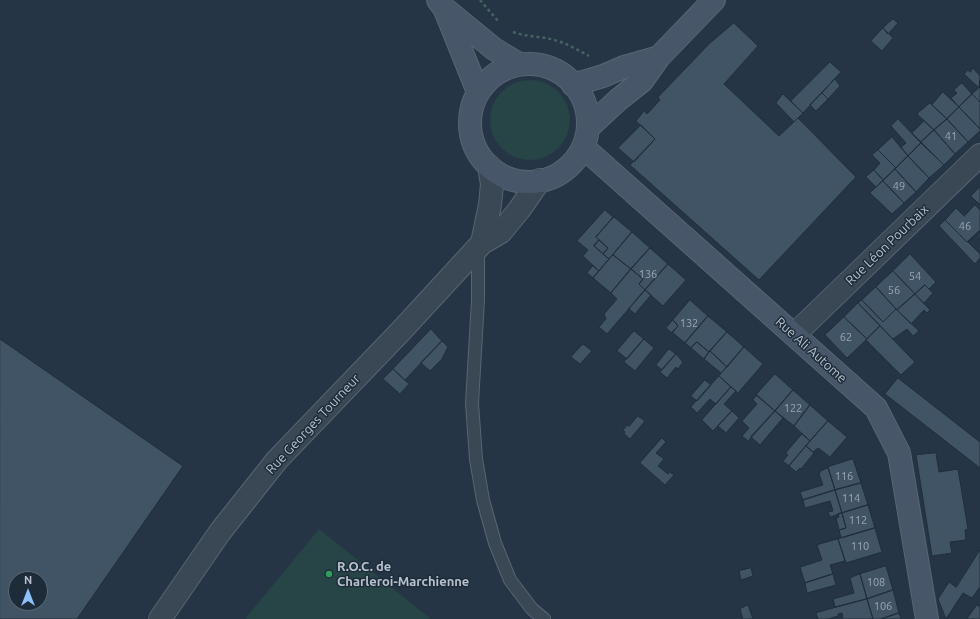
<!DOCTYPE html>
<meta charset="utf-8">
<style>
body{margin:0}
#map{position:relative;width:980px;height:619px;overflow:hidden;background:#253546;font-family:Ubuntu,sans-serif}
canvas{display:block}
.north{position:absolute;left:8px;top:571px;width:40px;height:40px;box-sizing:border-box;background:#1e2c3a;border:1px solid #5c6875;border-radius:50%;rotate:0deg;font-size:11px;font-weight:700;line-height:16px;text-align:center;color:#b8c2ce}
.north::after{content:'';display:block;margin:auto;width:14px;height:18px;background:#8cc0ff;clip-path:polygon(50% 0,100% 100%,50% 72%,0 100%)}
</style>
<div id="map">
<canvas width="980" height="619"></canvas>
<div class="north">N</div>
</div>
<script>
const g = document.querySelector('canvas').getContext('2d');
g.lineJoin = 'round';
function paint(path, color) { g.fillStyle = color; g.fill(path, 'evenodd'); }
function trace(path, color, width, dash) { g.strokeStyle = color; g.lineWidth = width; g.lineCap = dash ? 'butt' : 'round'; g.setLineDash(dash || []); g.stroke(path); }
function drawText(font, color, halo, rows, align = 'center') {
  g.font = font + ' Ubuntu,sans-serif'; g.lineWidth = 3; g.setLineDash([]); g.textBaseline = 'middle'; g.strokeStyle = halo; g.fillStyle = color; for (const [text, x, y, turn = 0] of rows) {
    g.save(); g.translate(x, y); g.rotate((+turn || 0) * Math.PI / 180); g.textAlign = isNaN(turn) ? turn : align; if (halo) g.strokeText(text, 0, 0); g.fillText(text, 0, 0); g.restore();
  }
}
const green = new Path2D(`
 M490 120a40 40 0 1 1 80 0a40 40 0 1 1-80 0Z
 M319,529L431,619H245Z`);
const building = new Path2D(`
 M893,19L898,23L888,34L883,28Z
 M734,23L758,46L724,84L779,136L798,118L856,177L759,280L630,165L655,139L636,121L644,111L647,114L660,100L658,97L709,44Z
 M883,28L893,38L882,51L871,41Z
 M830,62L841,72L803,113L791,101Z
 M973,68L980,76L979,88L964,74L968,70L970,72Z
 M835,79L840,86L828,99L822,93Z
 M962,83L972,94L959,107L951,98L957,93L954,90Z
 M980,87V102L972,94Z
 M943,92L959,107L947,119L932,105Z
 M822,93L828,99L816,111L810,105Z
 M783,94L803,113L794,122L776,103Z
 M972,94L980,102V129L959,107Z
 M930,103L947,119L934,130L917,114Z
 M959,107L980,129V131L968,142L947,119Z
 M898,119L921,143L908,156L901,147L906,143L891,126Z
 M947,119L968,142L955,154L934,130Z
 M924,121L934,130L921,142L912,133Z
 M641,125L655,139L634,162L618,148Z
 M934,130L955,154L944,165L921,142Z
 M892,137L908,156L896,168L878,150Z
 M921,143L944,165L929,178L908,156Z
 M878,150L896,168L883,180L874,170L880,163L872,155Z
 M908,156L929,178L916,192L895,169Z
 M895,169L916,192L904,203L883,181Z
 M874,170L883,180L876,187L866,177Z
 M883,181L904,203L892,214L870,193Z
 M980,187V205L971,196Z
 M975,205L980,210V232L979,231L967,242L945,220L956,208L964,216Z
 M605,210L613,217L596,237L599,240L594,246L609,259L599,271L583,256L588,250L577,241Z
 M614,217L632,232L609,259L603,254L608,248L596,237Z
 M945,220L967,242L980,231L968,242L980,254V258L975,264L939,226Z
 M632,232L650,248L631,269L613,255Z
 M599,240L608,248L603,254L594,246Z
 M650,248L668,264L645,290L639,284L643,279L631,269Z
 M910,254L936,282L929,289L925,285L915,294L893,271Z
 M613,255L631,269L611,293L593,278Z
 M668,264L686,280L663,306L645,290Z
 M593,266L599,271L593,278L587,273Z
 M631,269L643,279L639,284L645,290L607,334L599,327L606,319L604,314L617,299L611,293Z
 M893,271L915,294L897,310L876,287Z
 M925,285L933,293L924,303L915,294Z
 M876,287L896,309L883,322L862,300Z
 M645,290L651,295L635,314L629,309Z
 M915,294L930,310L927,313L924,310L911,324L897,310Z
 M690,300L708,316L685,343L672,332L678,326L673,320Z
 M862,300L883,322L896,309L919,331L913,336L907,329L893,339L858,303Z
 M858,303L880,326L867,339L844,317Z
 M708,316L727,332L709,352L697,342L691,348L685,343Z
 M844,317L867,339L847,358L825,335Z
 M673,320L678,326L672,333L666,328Z
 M880,326L915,362L901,375L866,340Z
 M431,329L442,341L405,380L393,369Z
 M634,331L644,339L627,359L617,351Z
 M727,332L744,347L727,367L710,351Z
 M0,339L183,466L77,619H0ZM16,579H40V603H16Z
 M644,339L654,348L635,371L624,362Z
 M442,341L448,347L442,359L430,371L421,363Z
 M697,342L709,352L704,359L691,348Z
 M583,344L592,351L580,364L571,357Z
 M744,347L763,364L738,393L719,376Z
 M669,349L676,354L662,370L656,365Z
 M710,351L727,367L721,373L704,359Z
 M676,354L683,362L678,369L676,367L667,378L660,372Z
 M393,369L409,384L400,394L383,379Z
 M775,374L793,390L775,411L756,395Z
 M719,376L731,387L716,404L710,399L697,413L691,407Z
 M898,378L980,442V468L885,394Z
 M705,380L711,385L697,401L691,396Z
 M731,387L736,391L724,404L732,411L713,431L702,420Z
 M793,390L810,405L794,426L775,411Z
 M757,395L775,411L748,441L742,436L749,428L742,421L757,404L753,400Z
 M810,405L828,421L810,441L794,426Z
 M732,411L739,418L726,433L718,426Z
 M775,411L783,418L760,445L751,437Z
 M638,416L645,421L630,439L624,434L625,432L623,430L627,425L629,426Z
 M828,421L847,437L830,457L818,448L813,452L806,446Z
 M802,434L810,441L789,466L783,461L788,455L786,453Z
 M662,438L666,442L656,453L664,459L658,466L668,474L670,472L674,475L665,485L640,463Z
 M806,446L814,453L801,469L800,468L796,472L789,466Z
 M936,453L939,472L958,469L968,529L965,530L966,540L950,542L952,553L932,556L916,455Z
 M853,459L861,483L835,490L828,467Z
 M828,468L835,490L803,500L800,492L823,485L819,474L821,471Z
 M861,483L868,505L842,513L835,490Z
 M835,490L842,513L830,517L828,512L833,511L830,501L805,508L803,500Z
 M868,505L875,528L841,538L839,530L846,528L842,513Z
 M842,513L846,528L839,530L836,518L839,517L838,514Z
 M875,528L882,552L846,563L838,539Z
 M838,539L845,561L830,565L833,574L805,583L800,567L822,560L817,545Z
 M980,550V587L972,598L963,593L946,619L938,599L949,582L956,587Z
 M886,566L893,590L867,599L860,574Z
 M751,568L753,576L741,580L739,571Z
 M833,574L836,585L807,593L805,583Z
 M860,574L867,599L835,607L833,599L854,593L850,578Z
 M893,590L899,613L881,619H873L867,599Z
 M867,599L873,619H843L842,613L838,614V616L828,619H818L816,613Z
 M748,605L753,619H743L740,609Z
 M977,605L980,607V619H967Z
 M899,613L901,619H881Z`);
const path = new Path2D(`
 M480,0L498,21
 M513,32C526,37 540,36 554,40C566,43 578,50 589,56`);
const lane = new Path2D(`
 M478,248V300L472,403L476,459L483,500L495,543L510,580L532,609L544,619`);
const street = new Path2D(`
 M482,243L490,205L492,184L489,166
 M794,335L980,155
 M160,619L220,532L277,460L400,332L482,243L501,232L519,210L540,180`);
const secondary = new Path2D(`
 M438,0L444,8L494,49L519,64
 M445,10L478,92
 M470 123a59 59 0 1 1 118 0a59 59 0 1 1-118 0Z
 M573,85L603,76L624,67L659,57
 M588,128L618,100L642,81L659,57L714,0
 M583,147L876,408L899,453L927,619`);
const markers = [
 [329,574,4,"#2e9e5b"]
];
const numberNames = [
 ["41",951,136],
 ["49",899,186],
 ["46",965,226],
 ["136",648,274],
 ["54",915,276],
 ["56",894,290],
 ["132",689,323],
 ["62",846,337],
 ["122",793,408],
 ["116",844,476],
 ["114",851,498],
 ["112",858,520],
 ["110",860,546],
 ["108",876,582],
 ["106",883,606]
];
const streetNames = [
 ["Rue Léon Pourbaix",887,245,-44],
 ["Rue Ali Autome",811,350,42],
 ["Rue Georges Tourneur",313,424,-47]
];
const poiNames = [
 ["R.O.C. de",337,567],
 ["Charleroi-Marchienne",337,582]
];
paint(green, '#274546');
paint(building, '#415465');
trace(building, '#202e3c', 1);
trace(lane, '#586572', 14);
trace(street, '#586572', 24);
trace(secondary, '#586572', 24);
trace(path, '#466262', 2.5, [3, 3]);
trace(lane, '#3a4755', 12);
trace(street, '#3a4755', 22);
trace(secondary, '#475668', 22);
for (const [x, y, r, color] of markers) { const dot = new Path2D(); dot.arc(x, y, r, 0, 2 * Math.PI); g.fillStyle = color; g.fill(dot); trace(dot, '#1e2c3a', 1.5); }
drawText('11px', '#9aa6b4', null, numberNames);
drawText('13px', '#b8c2ce', '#1e2c3a', streetNames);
drawText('bold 13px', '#b8c2ce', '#1e2c3a', poiNames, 'left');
</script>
